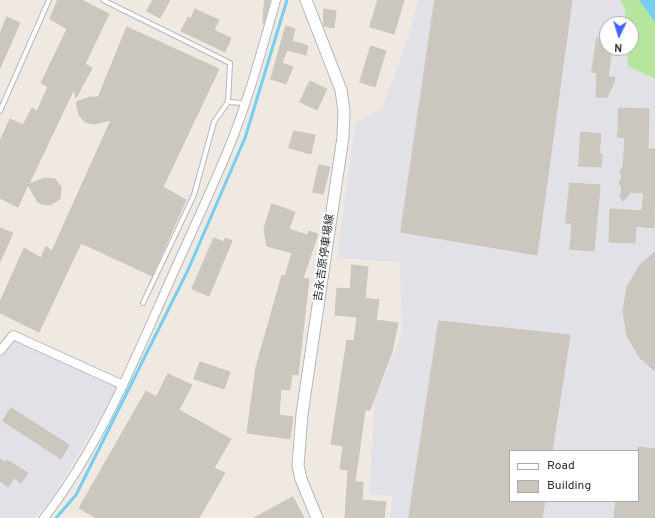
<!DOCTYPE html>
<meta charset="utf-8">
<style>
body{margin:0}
#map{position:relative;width:655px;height:518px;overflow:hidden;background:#efe9e1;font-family:Overpass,sans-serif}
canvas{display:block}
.legend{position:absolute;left:509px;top:450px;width:130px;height:52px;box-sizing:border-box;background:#fff;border:1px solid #ababab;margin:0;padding:5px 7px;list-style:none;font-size:12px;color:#2e2e2e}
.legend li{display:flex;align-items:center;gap:8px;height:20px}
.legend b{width:20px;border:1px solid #ababab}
.north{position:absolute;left:599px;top:16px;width:40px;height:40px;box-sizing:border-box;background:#fff;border:1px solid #ababab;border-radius:50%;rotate:184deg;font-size:11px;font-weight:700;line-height:16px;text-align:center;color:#2e2e2e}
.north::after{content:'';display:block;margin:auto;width:14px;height:18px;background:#4264fb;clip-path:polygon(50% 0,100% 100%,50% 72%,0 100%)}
</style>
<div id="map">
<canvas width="655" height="518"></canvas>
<ul class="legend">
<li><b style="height:5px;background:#fff"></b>Road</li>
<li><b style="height:11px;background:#cbc7bf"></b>Building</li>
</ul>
<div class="north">N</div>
</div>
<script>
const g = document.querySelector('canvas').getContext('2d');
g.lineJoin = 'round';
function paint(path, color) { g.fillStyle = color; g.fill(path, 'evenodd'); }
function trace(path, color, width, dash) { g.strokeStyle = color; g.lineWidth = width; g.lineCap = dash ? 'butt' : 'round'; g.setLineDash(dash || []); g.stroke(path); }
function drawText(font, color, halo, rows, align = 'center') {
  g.font = font + ' Overpass,"Noto Sans JP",sans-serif'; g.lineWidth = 4; g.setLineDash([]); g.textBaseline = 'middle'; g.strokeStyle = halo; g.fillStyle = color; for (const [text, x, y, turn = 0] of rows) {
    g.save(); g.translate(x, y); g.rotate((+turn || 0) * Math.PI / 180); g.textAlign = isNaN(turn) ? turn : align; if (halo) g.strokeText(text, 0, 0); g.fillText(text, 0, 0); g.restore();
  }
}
const industrial = new Path2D(`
 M418,0H620L625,9L627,24H607V48H631L634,69L655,79V518H390L392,496L369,494L375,400L402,333L400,262L337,258L355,123L382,109L410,32ZM510,451H638V501H510Z
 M13,335L120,384L54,495L35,518H0V350Z`);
const green = new Path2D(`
 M620,0H655V79L628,66L627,48H631V24H625V9Z`);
const water = new Path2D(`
 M639,0H655V22Z`);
const stream = new Path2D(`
 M56,518L76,495L188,270L245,138L287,0`);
const building = new Path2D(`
 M58,0H82L109,14L85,64L92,68L76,98L74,89L29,184L45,178L55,179L61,187L60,199L50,205L41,204L37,201L28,185L18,207L0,198V141L10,119L23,125L32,108L37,111L48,87L41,83L67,29L50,19Z
 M153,0H170L160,18L147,11Z
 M265,0H270L264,23H263Z
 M378,0H404L394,34L370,27Z
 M435,0H572L537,255L401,232Z
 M195,9L219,20L214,30L231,38L225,52L181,31L188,17L191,18Z
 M324,9L336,11L334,28L324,26Z
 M7,17L20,23L0,68V34Z
 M286,26L295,29L292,41L308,46L306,55L287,50L282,63L293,67L286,84L271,79Z
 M127,27L219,69L163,187L186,200L152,276L81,243L39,332L0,313V302L24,248L41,258L46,246L52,251L111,120L94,124L85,122L79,115L76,102L90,97H98Z
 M597,38L607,40V48H612L608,77H615L614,83L607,97H596L597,73L592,72Z
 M371,46L386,51L375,87L360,82Z
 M310,81L327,89L317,110L300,102Z
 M619,108L649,109L648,149H655L654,228L636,226L635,243L609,242L610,209L642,211L644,193L631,192L623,201L620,196L622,189L619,182L622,177L620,171L623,167L625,138L618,137Z
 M294,131L315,135L311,154L289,148Z
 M581,132L601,134L599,154H602L601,167L579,166Z
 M319,165L330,167L323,194L313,192Z
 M570,183L600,185L594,251L570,249L572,223H566Z
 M272,204L295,212L289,229L307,235L309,231L318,234L303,278L309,279L298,375L292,374L290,390L281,389L279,415L293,417L290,439L247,433L256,367L282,275L285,276L292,253L267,246L264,229Z
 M0,228L13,233L0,262Z
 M214,238L224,242L225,238L232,241L209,296L192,289Z
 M655,252V371L640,358L627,336L623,311L627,287L640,265Z
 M352,265L368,267L365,298L379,300L376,320L398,323L392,352L370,410H365L355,482H363L362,500L386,502L384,518H345L348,470L340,469L343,446L331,444L347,340L354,341L357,317L335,315L337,288L350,289Z
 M439,321L570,335L552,451H510V501H545L542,518H409Z
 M200,362L230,372L224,389L194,379Z
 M168,374L192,385L179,410L231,439L214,468L225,473L199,518H96L79,508L146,391L156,397Z
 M11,408L69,445L61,459L3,421Z
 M638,447L655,449V518H614L616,501H638Z
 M0,459L5,463L7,460L28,473L21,483L14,478L8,487L0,481Z
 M293,497L304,518H254Z`);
const service = new Path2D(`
 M103,0L230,63L228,102L244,103
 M0,111L49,0
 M143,303L194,195L214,122L228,102`);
const minor = new Path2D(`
 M0,351L13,335L123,385
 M44,518C96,451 130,371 164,294C185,246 208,198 228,150C248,101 262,50 276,0`);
const secondary = new Path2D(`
 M306,0L341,90L344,111L343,137L302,414L298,465L301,479L317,518`);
const streetNames = [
 ["吉永吉原停車場線",325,258,-82]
];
paint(industrial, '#e3e1e8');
paint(green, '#b6e59e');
paint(water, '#75cff0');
trace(stream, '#75cff0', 3);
paint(building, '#cbc7bf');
trace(building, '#cbc5ba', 1);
trace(service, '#b4b7c1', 6);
trace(minor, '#b4b7c1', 10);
trace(secondary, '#b4b7c1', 13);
trace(service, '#fff', 4);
trace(minor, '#fff', 8);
trace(secondary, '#fff', 11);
drawText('11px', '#2e2e2e', '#fff', streetNames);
</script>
